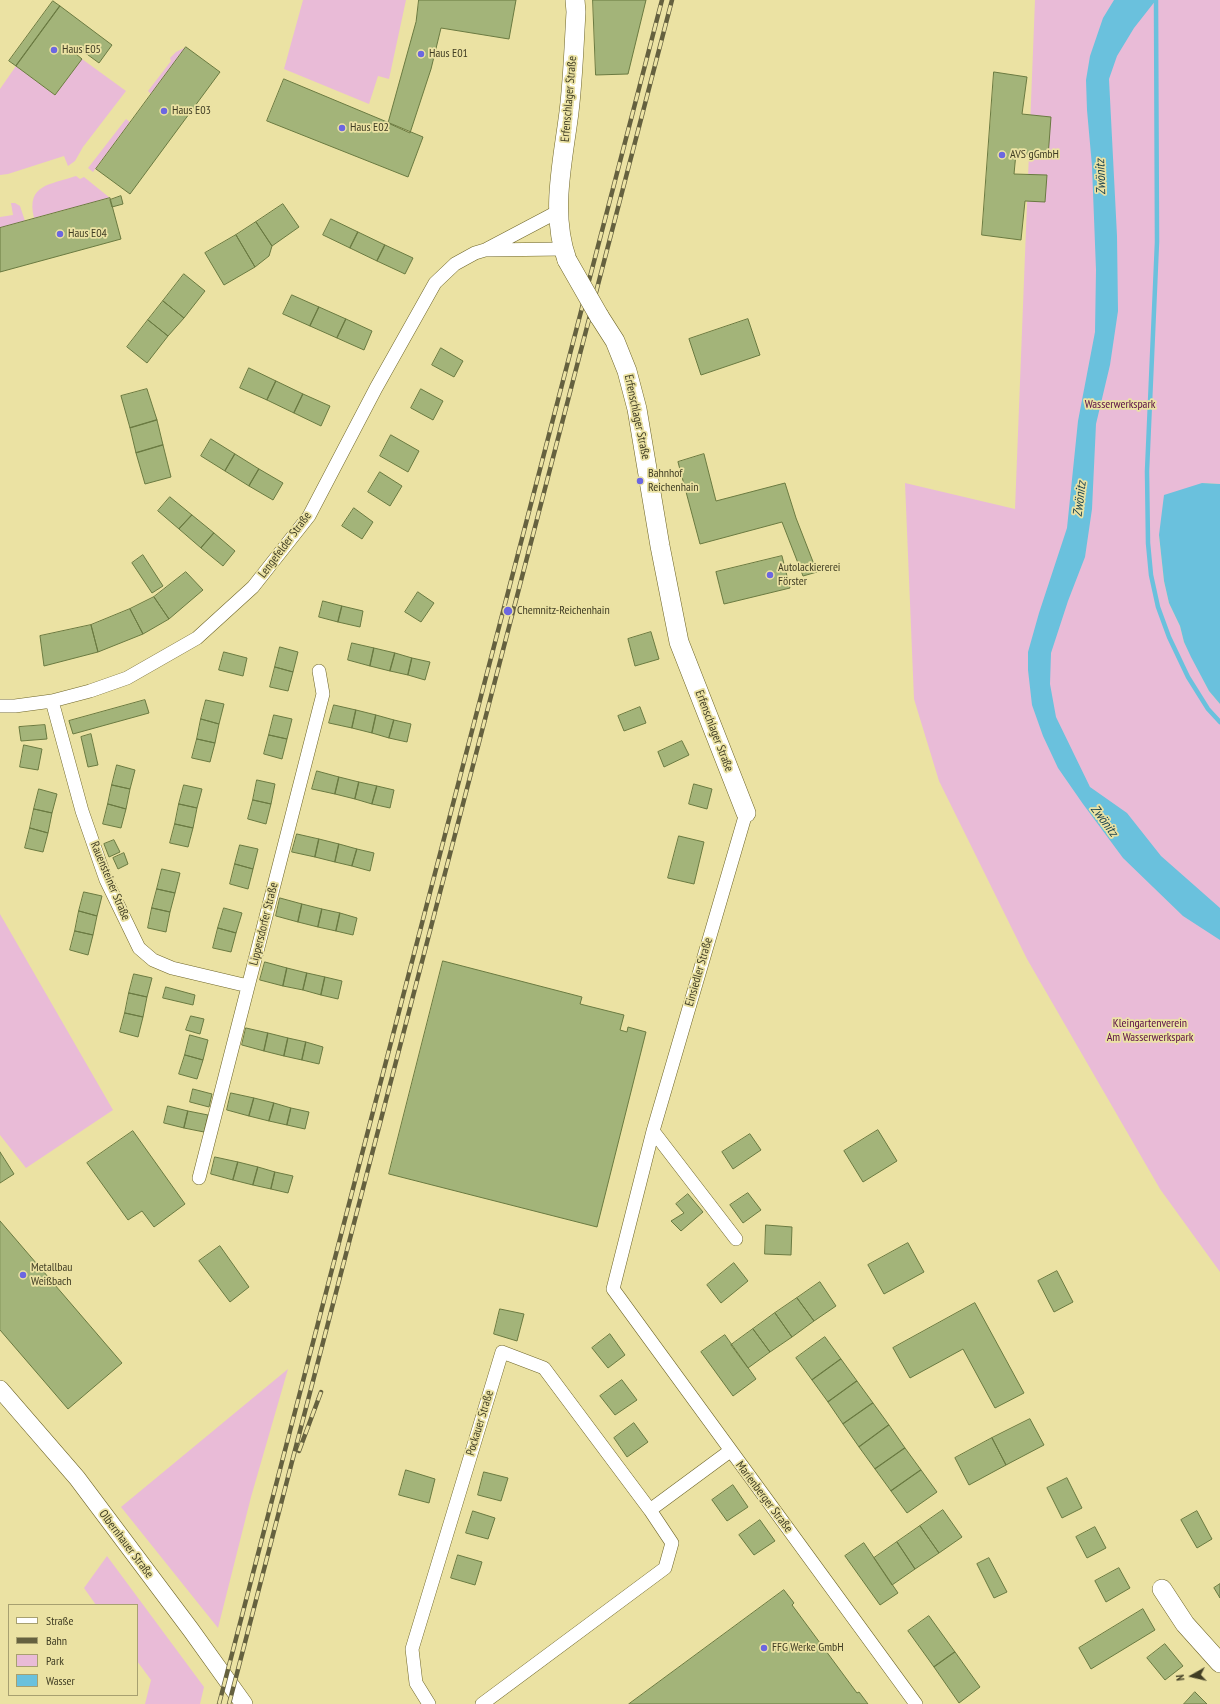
<!DOCTYPE html>
<meta charset="utf-8">
<style>
body{margin:0}
#map{position:relative;width:1220px;height:1704px;overflow:hidden;background:#ebe2a3;font-family:"PT Sans Narrow",sans-serif}
canvas{display:block}
.legend{position:absolute;left:8px;top:1604px;width:130px;height:92px;box-sizing:border-box;background:#ebe2a3;border:1px solid #a7a070;margin:0;padding:5px 7px;list-style:none;font-size:12px;color:#413e24}
.legend li{display:flex;align-items:center;gap:8px;height:20px}
.legend b{width:20px;border:1px solid #a7a070}
.north{position:absolute;left:1172px;top:1656px;width:40px;height:40px;-webkit-text-stroke:3px #ebe2a3;paint-order:stroke;rotate:262deg;font-size:11px;font-weight:700;line-height:16px;text-align:center;color:#413e24}
.north::after{content:'';display:block;margin:auto;width:14px;height:18px;background:#413e24;clip-path:polygon(50% 0,100% 100%,50% 72%,0 100%)}
</style>
<div id="map">
<canvas width="1220" height="1704"></canvas>
<ul class="legend">
<li><b style="height:5px;background:#fff"></b>Straße</li>
<li><b style="height:5px;background:#65613f"></b>Bahn</li>
<li><b style="height:11px;background:#e9bbd7"></b>Park</li>
<li><b style="height:11px;background:#6ac1dd"></b>Wasser</li>
</ul>
<div class="north">N</div>
</div>
<script>
const g = document.querySelector('canvas').getContext('2d');
g.lineJoin = 'round';
function paint(path, color) { g.fillStyle = color; g.fill(path, 'evenodd'); }
function trace(path, color, width, dash) { g.strokeStyle = color; g.lineWidth = width; g.lineCap = dash ? 'butt' : 'round'; g.setLineDash(dash || []); g.stroke(path); }
function drawText(font, color, halo, rows, align = 'center') {
  g.font = font + ' "PT Sans Narrow",sans-serif'; g.lineWidth = 3.5; g.setLineDash([]); g.textBaseline = 'middle'; g.strokeStyle = halo; g.fillStyle = color; for (const [text, x, y, turn = 0] of rows) {
    g.save(); g.translate(x, y); g.rotate((+turn || 0) * Math.PI / 180); g.textAlign = isNaN(turn) ? turn : align; if (halo) g.strokeText(text, 0, 0); g.fillText(text, 0, 0); g.restore();
  }
}
const green = new Path2D(`
 M303,0H406L389,79L378,76L369,104L284,69Z
 M1035,0H1220V484L1202,483L1159,535L1164,581L1169,603L1180,626L1184,642L1209,691L1220,704V1272L1160,1189L1027,959L939,781L914,699L905,483L1015,509Z
 M186,47L151,94L148,91L171,61L170,58L176,52Z
 M82,59L126,91L83,147L75,161L68,166L64,156L8,174L0,175V89L16,66L55,95Z
 M126,119L130,122L93,172L88,168Z
 M76,176L80,179L84,177L110,198L34,218C26,184 50,185 76,176Z
 M11,203H15L20,206L25,221L0,228V217L13,215Z
 M0,914L113,1110L26,1168L0,1135Z
 M288,1369L251,1497L218,1628L121,1507Z
 M107,1556L204,1687L200,1704H145L151,1680L137,1661V1605H96L84,1588Z`);
const water = new Path2D(`
 M1114,0H1156L1134,28L1117,56L1109,79L1117,236L1118,311L1110,365L1096,424L1092,509L1085,557L1068,601L1051,653L1050,684L1056,717L1090,787L1127,813L1161,856L1220,908V940L1183,916L1123,858L1083,804L1058,768L1043,736L1032,705L1028,670V652L1039,613L1067,528L1078,421L1095,332L1096,270L1092,166L1087,110L1086,80L1090,56L1103,18Z
 M1202,483L1220,484V704L1209,691L1191,657L1184,642L1180,626L1169,603L1164,581L1159,535L1164,495Z`);
const stream = new Path2D(`
 M1156,0L1157,242L1147,471L1148,543L1151,575L1158,607L1169,637L1188,677L1208,709L1220,722`);
const building = new Path2D(`
 M419,0H516L509,39L441,28L431,69L410,133L388,123L416,22Z
 M593,0H646L628,74L596,75Z
 M53,1L60,6L16,66L9,61Z
 M60,6L112,45L99,63L80,49L76,54L82,59L55,95L16,66Z
 M186,47L220,72L130,194L96,169Z
 M994,72L1027,77L1022,114L1051,117L1048,157L1016,153L1014,174L1047,175L1045,202L1025,201L1021,240L982,235Z
 M284,79L423,137L408,177L267,121Z
 M121,196L123,204L112,207L110,200Z
 M110,198L121,239L0,272V228Z
 M283,204L299,227L272,246L256,222Z
 M331,219L358,232L350,248L323,235Z
 M256,222L272,246L269,256L255,267L236,235Z
 M358,232L385,245L377,261L350,248Z
 M236,235L255,267L224,285L205,253Z
 M385,245L413,258L405,274L377,261Z
 M184,274L205,291L184,318L163,301Z
 M292,295L319,307L310,326L283,314Z
 M163,301L184,318L168,336L148,320Z
 M319,307L346,319L337,338L310,326Z
 M346,319L372,331L364,350L337,338Z
 M748,319L760,355L701,375L689,339Z
 M148,320L168,336L147,363L127,347Z
 M441,348L463,361L454,377L432,365Z
 M249,368L276,381L267,400L240,388Z
 M276,381L303,394L294,413L267,400Z
 M147,389L157,420L130,428L121,396Z
 M421,389L443,401L433,420L411,408Z
 M303,394L330,406L321,426L294,413Z
 M157,420L163,445L136,453L130,428Z
 M391,435L419,451L408,472L380,456Z
 M211,439L235,454L225,471L201,456Z
 M163,445L171,477L145,484L136,453Z
 M235,454L259,469L249,486L225,471Z
 M704,454L716,501L785,483L796,518L817,572L803,576L782,522L700,544L678,462Z
 M259,469L283,483L273,500L249,486Z
 M380,472L402,486L390,506L368,492Z
 M170,497L192,515L179,529L158,511Z
 M354,508L373,522L362,539L342,526Z
 M192,515L214,533L201,548L179,529Z
 M214,533L235,551L223,566L201,548Z
 M143,555L163,586L152,593L132,563Z
 M782,556L790,588L724,604L716,572Z
 M186,572L203,590L169,619L154,597Z
 M418,592L434,603L421,622L405,612Z
 M154,597L169,619L143,634L130,609Z
 M323,601L342,606L338,622L319,617Z
 M342,606L363,611L360,627L338,622Z
 M130,609L143,634L98,652L91,625Z
 M91,625L98,652L44,666L40,636Z
 M651,632L659,659L635,666L628,639Z
 M352,643L374,648L370,666L348,660Z
 M280,647L298,652L293,672L275,667Z
 M374,648L395,653L390,671L370,666Z
 M224,652L247,658L243,676L219,670Z
 M395,653L412,658L408,675L390,671Z
 M412,658L430,662L425,680L408,675Z
 M275,667L293,672L288,691L270,687Z
 M145,700L149,713L73,734L69,721Z
 M206,700L224,704L219,724L201,719Z
 M334,705L356,710L352,728L329,723Z
 M640,707L646,723L624,731L618,716Z
 M356,710L376,715L372,733L352,728Z
 M274,715L292,719L287,739L269,735Z
 M376,715L394,720L389,738L372,733Z
 M201,719L219,724L215,743L197,739Z
 M394,720L411,724L407,742L389,738Z
 M45,725L47,739L21,741L19,727Z
 M91,734L98,765L88,767L81,737Z
 M269,735L287,739L282,759L264,754Z
 M197,739L215,743L210,762L192,758Z
 M682,741L689,755L664,767L658,752Z
 M24,745L42,749L38,770L20,767Z
 M117,765L135,770L130,789L112,785Z
 M317,771L339,777L335,794L312,789Z
 M339,777L359,782L355,799L335,794Z
 M257,780L275,784L271,804L253,800Z
 M359,782L377,786L372,804L355,799Z
 M694,784L712,789L707,809L689,804Z
 M112,785L130,789L126,809L108,804Z
 M184,785L202,789L197,808L179,804Z
 M377,786L394,790L390,808L372,804Z
 M39,789L57,794L52,813L34,809Z
 M253,800L271,804L266,824L248,819Z
 M108,804L126,809L121,828L103,824Z
 M179,804L197,808L193,828L175,824Z
 M34,809L52,813L48,833L30,828Z
 M175,824L193,828L188,847L170,843Z
 M30,828L48,833L43,852L25,848Z
 M297,834L319,839L315,857L292,852Z
 M679,836L704,842L694,884L668,878Z
 M319,839L339,844L335,862L315,857Z
 M114,840L120,852L109,857L104,844Z
 M339,844L357,849L352,866L335,862Z
 M240,845L258,849L253,869L235,864Z
 M357,849L374,853L370,871L352,866Z
 M124,853L128,864L118,869L113,858Z
 M235,864L253,869L248,889L230,884Z
 M162,869L180,873L175,893L157,889Z
 M157,889L175,893L170,912L152,908Z
 M84,892L102,896L97,916L79,911Z
 M280,898L302,904L298,922L276,916Z
 M302,904L322,909L318,927L298,922Z
 M152,908L170,912L166,932L148,928Z
 M224,908L242,913L236,933L218,928Z
 M322,909L340,913L336,931L318,927Z
 M79,911L97,916L93,935L75,931Z
 M340,913L357,918L353,935L336,931Z
 M218,928L236,933L231,952L213,948Z
 M75,931L93,935L88,955L70,950Z
 M443,961L582,997L580,1004L624,1015L620,1030L627,1032L628,1027L646,1032L597,1227L389,1174Z
 M265,962L287,968L283,986L260,980Z
 M287,968L307,973L303,990L283,986Z
 M307,973L325,977L321,995L303,990Z
 M134,974L152,978L147,997L129,993Z
 M325,977L342,981L338,999L321,995Z
 M166,987L195,995L193,1005L163,998Z
 M129,993L147,997L143,1017L125,1013Z
 M125,1013L143,1017L138,1037L120,1032Z
 M191,1016L204,1019L200,1034L186,1030Z
 M246,1028L268,1033L264,1051L242,1045Z
 M268,1033L288,1038L284,1056L264,1051Z
 M190,1035L208,1040L203,1060L185,1055Z
 M288,1038L306,1042L302,1060L284,1056Z
 M306,1042L323,1047L319,1064L302,1060Z
 M185,1055L203,1060L197,1079L179,1074Z
 M193,1089L212,1094L209,1107L190,1102Z
 M231,1093L254,1098L249,1116L227,1110Z
 M254,1098L274,1103L269,1121L249,1116Z
 M274,1103L291,1108L287,1125L269,1121Z
 M168,1106L188,1111L184,1128L164,1123Z
 M291,1108L309,1112L305,1129L287,1125Z
 M188,1111L208,1115L204,1132L184,1128Z
 M878,1130L897,1161L863,1182L844,1151Z
 M133,1131L185,1204L154,1227L142,1211L128,1220L87,1163Z
 M750,1134L761,1150L733,1169L722,1152Z
 M0,1152L14,1174L0,1183Z
 M215,1157L238,1162L233,1180L211,1174Z
 M238,1162L258,1167L253,1185L233,1180Z
 M258,1167L275,1172L271,1189L253,1185Z
 M275,1172L293,1176L288,1193L271,1189Z
 M748,1193L761,1210L743,1223L730,1205Z
 M688,1194L703,1212L681,1231L671,1221L684,1213L676,1204Z
 M0,1221L122,1363L68,1409L0,1330Z
 M766,1225L792,1227L791,1255L765,1254Z
 M908,1243L924,1272L884,1294L868,1265Z
 M220,1246L249,1287L230,1302L199,1261Z
 M734,1263L748,1281L721,1303L707,1285Z
 M1057,1271L1073,1302L1054,1312L1038,1281Z
 M820,1282L836,1306L814,1321L797,1298Z
 M797,1298L814,1321L792,1337L775,1313Z
 M975,1303L1024,1393L995,1408L963,1349L910,1378L893,1348Z
 M500,1309L524,1314L517,1341L494,1334Z
 M775,1313L792,1337L770,1352L753,1329Z
 M753,1329L770,1352L748,1368L731,1345Z
 M610,1334L625,1355L608,1368L592,1348Z
 M725,1335L756,1379L733,1396L701,1352Z
 M825,1337L841,1359L812,1380L796,1358Z
 M841,1359L857,1381L828,1402L812,1380Z
 M622,1380L637,1400L615,1415L600,1396Z
 M857,1381L873,1403L843,1424L828,1402Z
 M873,1403L889,1425L859,1447L843,1424Z
 M1030,1419L1044,1445L1006,1465L992,1438Z
 M634,1423L648,1442L627,1457L614,1438Z
 M889,1425L905,1448L875,1469L859,1447Z
 M992,1438L1006,1465L969,1485L955,1458Z
 M905,1448L921,1470L891,1491L875,1469Z
 M406,1470L435,1479L429,1503L399,1495Z
 M921,1470L937,1492L907,1513L891,1491Z
 M484,1472L508,1478L501,1501L478,1495Z
 M1067,1478L1082,1508L1062,1518L1047,1488Z
 M733,1485L748,1507L727,1521L712,1500Z
 M943,1510L962,1537L939,1553L920,1526Z
 M473,1511L495,1518L488,1539L466,1533Z
 M1197,1511L1212,1539L1197,1548L1181,1520Z
 M760,1520L775,1541L754,1555L739,1535Z
 M920,1526L939,1553L915,1569L897,1542Z
 M1095,1527L1106,1548L1087,1558L1076,1537Z
 M897,1542L915,1569L892,1585L874,1558Z
 M864,1543L898,1593L880,1605L845,1556Z
 M458,1555L482,1562L475,1585L451,1578Z
 M989,1558L1007,1592L994,1598L977,1564Z
 M1119,1568L1130,1588L1106,1602L1095,1581Z
 M1220,1584V1598L1214,1588Z
 M784,1590L794,1603L792,1605L857,1693L859,1692L868,1704H629Z
 M1143,1609L1155,1630L1091,1669L1079,1648Z
 M929,1616L955,1652L934,1667L908,1631Z
 M1165,1644L1183,1666L1165,1680L1147,1658Z
 M955,1652L980,1687L959,1703L934,1667Z
 M1195,1692L1207,1704H1184Z`);
const minor = new Path2D(`
 M487,249L559,211
 M52,701L82,811L106,880L139,948L153,960L172,968L248,986
 M0,706H15L52,701L90,691L127,678L197,638L253,587L309,516L376,388L435,283L455,264L475,253L485,250L563,249
 M746,813L653,1131L613,1289L916,1704
 M653,1131L736,1239
 M199,1178L323,694L319,671
 M650,1510L730,1451
 M429,1704L416,1683L412,1649L502,1352L544,1368L650,1510L672,1543L665,1568L482,1704`);
const tertiary = new Path2D(`
 M0,1389L77,1478L191,1630L244,1704`);
const secondary = new Path2D(`
 M567,260C550,213 563,161 569,112C573,79 574,45 576,12L575,0
 M599,316L615,341L627,371L637,409L660,546L679,642L746,813
 M1162,1589L1185,1624L1220,1663`);
const rail = new Path2D(`
 M299,1451L321,1392
 M219,1704L662,0
 M229,1704L672,0`);
const secondaryBridge = new Path2D(`
 M567,260L599,316`);
const markers = [
 [54,50,4,"#6c67e1"],
 [421,54,4,"#6c67e1"],
 [164,111,4,"#6c67e1"],
 [342,128,4,"#6c67e1"],
 [1002,155,4,"#6c67e1"],
 [60,234,4,"#6c67e1"],
 [640,481,4,"#6c67e1"],
 [770,575,4,"#6c67e1"],
 [508,611,5,"#6c67e1"],
 [23,1275,4,"#6c67e1"],
 [764,1648,4,"#6c67e1"]
];
const poiNames = [
 ["Haus E05",62,50],
 ["Haus E01",429,54],
 ["Haus E03",172,111],
 ["Haus E02",350,128],
 ["AVS gGmbH",1010,155],
 ["Haus E04",68,234],
 ["Bahnhof",648,474],
 ["Reichenhain",648,488],
 ["Autolackiererei",778,568],
 ["Förster",778,582],
 ["Chemnitz-Reichenhain",517,611],
 ["Metallbau",31,1268],
 ["Weißbach",31,1282],
 ["FFG Werke GmbH",772,1648]
];
const streetNames = [
 ["Erfenschlager Straße",569,99,-85],
 ["Erfenschlager Straße",637,417,78],
 ["Lengefelder Straße",285,545,-53],
 ["Erfenschlager Straße",714,731,69],
 ["Rauensteiner Straße",110,881,67],
 ["Lippersdorfer Straße",264,924,-76],
 ["Einsiedler Straße",699,972,-74],
 ["Pockauer Straße",480,1423,-73],
 ["Marienberger Straße",764,1497,53],
 ["Olbernhauer Straße",126,1544,53]
];
const parkNames = [
 ["Wasserwerkspark",1120,405],
 ["Kleingartenverein",1150,1024],
 ["Am Wasserwerkspark",1150,1038]
];
const waterNames = [
 ["Zwönitz",1101,177,-92],
 ["Zwönitz",1080,499,-83],
 ["Zwönitz",1104,821,53]
];
paint(green, '#e9bbd7');
paint(water, '#6ac1dd');
trace(stream, '#6ac1dd', 4.5);
paint(building, '#a3b479');
trace(building, '#6a7a41', 1);
trace(minor, '#6e6528', 14);
trace(tertiary, '#6e6528', 18);
trace(secondary, '#6e6528', 20);
trace(minor, '#fff', 13);
trace(tertiary, '#fff', 17);
trace(secondary, '#fff', 19);
trace(rail, '#65613f', 4.5);
trace(rail, '#ebe2a3', 3, [9]);
trace(secondaryBridge, '#6e6528', 20, []);
trace(secondaryBridge, '#fff', 19);
for (const [x, y, r, color] of markers) { const dot = new Path2D(); dot.arc(x, y, r, 0, 2 * Math.PI); g.fillStyle = color; g.fill(dot); trace(dot, '#ebe2a3', 1.5); }
drawText('12px', '#413e24', '#ebe2a3', poiNames, 'left');
drawText('12px', '#413e24', '#ebe2a3', streetNames);
drawText('12px', '#5a0e46', '#ebe2a3', parkNames);
drawText('italic 13px', '#1b434f', '#ebe2a3', waterNames);
</script>
